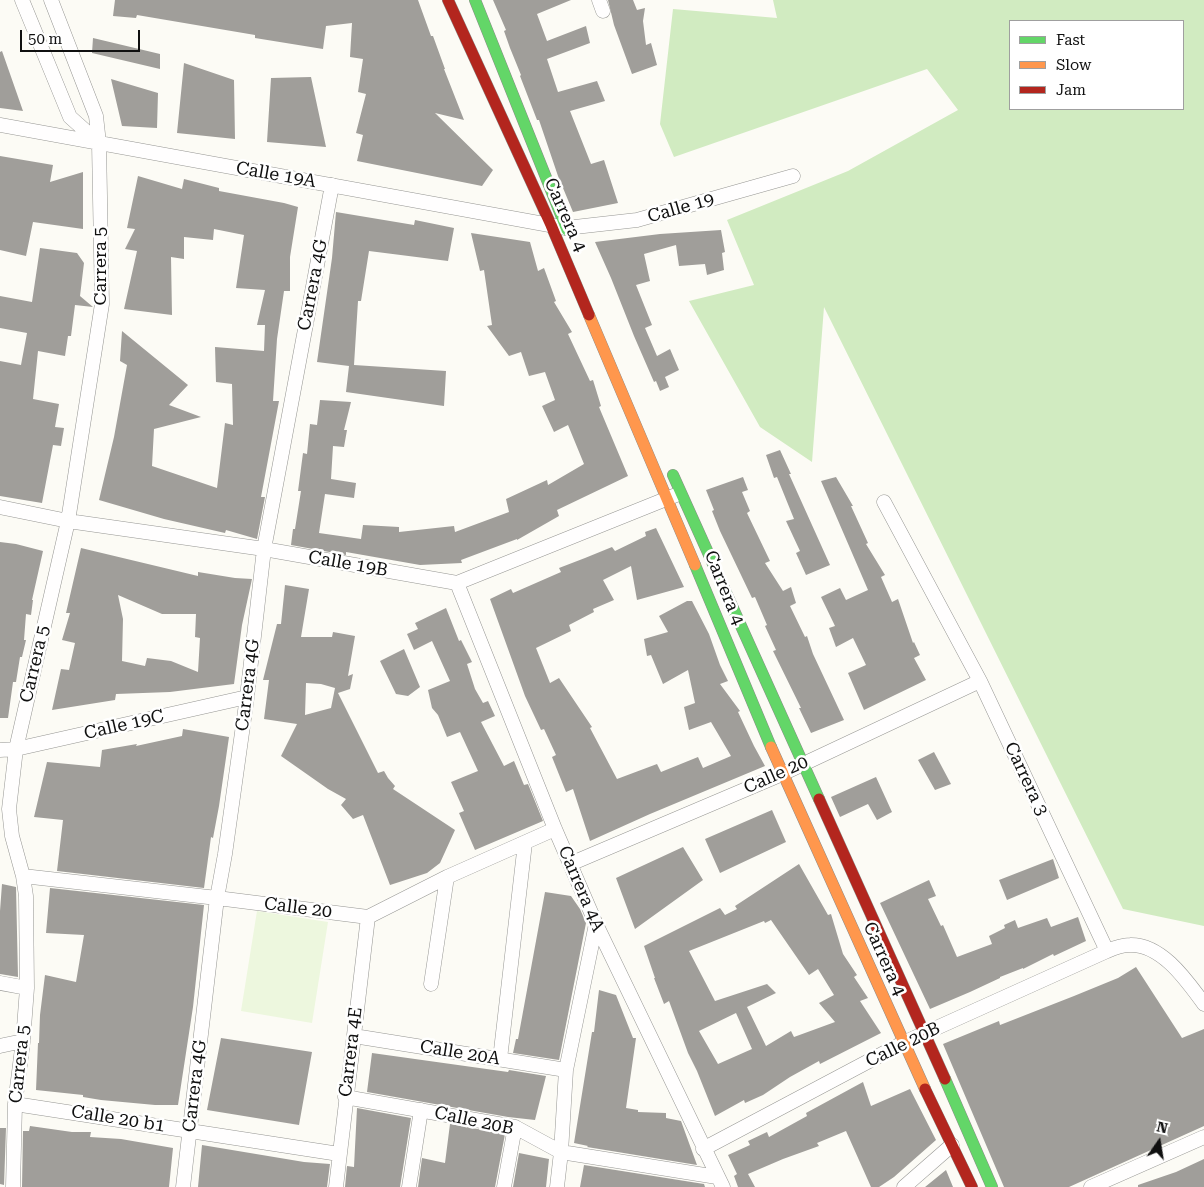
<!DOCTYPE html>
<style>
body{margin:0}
#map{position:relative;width:1204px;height:1187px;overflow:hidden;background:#fcfbf5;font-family:"Roboto Serif",serif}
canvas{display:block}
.legend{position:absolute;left:1009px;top:20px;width:175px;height:90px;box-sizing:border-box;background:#fff;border:1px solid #9f9f9f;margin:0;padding:6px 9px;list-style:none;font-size:15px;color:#101010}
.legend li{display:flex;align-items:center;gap:10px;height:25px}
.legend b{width:25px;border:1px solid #9f9f9f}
.north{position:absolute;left:1134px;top:1117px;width:50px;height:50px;-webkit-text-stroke:4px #fff;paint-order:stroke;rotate:13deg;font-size:14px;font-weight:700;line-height:20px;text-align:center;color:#101010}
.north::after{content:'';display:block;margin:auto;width:18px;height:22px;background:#101010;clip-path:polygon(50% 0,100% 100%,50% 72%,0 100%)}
.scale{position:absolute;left:20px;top:30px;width:120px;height:22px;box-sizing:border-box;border:2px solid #101010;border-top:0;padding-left:6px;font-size:15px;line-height:18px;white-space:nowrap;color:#101010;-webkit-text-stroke:4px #fff;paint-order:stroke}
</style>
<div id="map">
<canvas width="1204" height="1187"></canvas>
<ul class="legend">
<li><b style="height:6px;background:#63d668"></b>Fast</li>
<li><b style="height:6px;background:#ff974d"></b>Slow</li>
<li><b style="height:6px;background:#b3261e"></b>Jam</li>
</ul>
<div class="north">N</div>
<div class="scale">50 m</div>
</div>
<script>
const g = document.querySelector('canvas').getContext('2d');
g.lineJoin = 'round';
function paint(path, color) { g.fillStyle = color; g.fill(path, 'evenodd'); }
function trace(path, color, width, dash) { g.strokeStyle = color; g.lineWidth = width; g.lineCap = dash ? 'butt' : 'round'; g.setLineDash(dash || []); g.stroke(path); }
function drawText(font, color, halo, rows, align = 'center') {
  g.font = font + ' "Roboto Serif",serif'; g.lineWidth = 5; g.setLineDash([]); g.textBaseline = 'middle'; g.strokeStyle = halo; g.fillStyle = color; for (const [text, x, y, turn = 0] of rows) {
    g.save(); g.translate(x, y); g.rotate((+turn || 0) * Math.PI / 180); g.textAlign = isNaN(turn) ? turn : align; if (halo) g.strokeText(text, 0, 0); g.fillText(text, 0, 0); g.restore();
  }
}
const forest = new Path2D(`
 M773,0H1204V926L1123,909L824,307L812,462L760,427L689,301L754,285L727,220L848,171L958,110L927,69L674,157L660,124L673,9L777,18ZM1010,21H1183V109H1010Z`);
const pitch = new Path2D(`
 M257,911L328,922L312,1023L241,1011Z`);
const building = new Path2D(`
 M115,0H418L431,36H433L445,69H444L464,120L435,113L493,170L482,186L357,161L363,135L356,133L366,94L358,92L363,59L350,57L352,23L326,26L323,49L255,38V35L137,15L136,18L113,16Z
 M493,0H571L537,14L547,41L586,26L590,43L547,59L558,92L597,81L605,101L570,111L591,164L604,160L618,203L573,212L558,176L539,120H537L520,76L521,75L510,48L504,31L506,30Z
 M608,0H633L637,10L645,8L643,21L646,45L651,43L657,65L632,74L614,25Z
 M93,38L160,54V69L92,53Z
 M2,51L23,111L0,108V52Z
 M184,63L234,80L235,139L177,133Z
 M311,77L326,147L267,142L271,78Z
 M111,79L158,93L157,128L122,126Z
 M0,156L53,165L50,182L83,172V229L33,222L26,256L0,250Z
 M138,176L182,189L184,179L219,188V191L284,203L298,207L290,257V291H284L277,339L273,401H279L261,497H265L257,539L226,530L225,533L164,519L99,500L114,437L127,365L120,361L122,331L188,385L169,405L201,417L154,429L152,466L217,488L225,423L233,425L232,384L216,382L215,347L264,351L265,325H257L265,290L236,288L244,235L214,229L213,240L184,237V259L171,257L172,315L124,309L137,251L125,249L135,229L127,228Z
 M336,212L414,225L415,220L454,228L448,261L369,251L361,301H358L354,365L446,371L444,406L346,392L349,366L317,362L332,258Z
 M721,230L725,252L722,253L724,270L707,275L705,264L679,266L676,245L644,254L650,281L636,285L652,325L645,328L657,356L670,349L679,370L665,377L669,387L660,391L656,381L654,382L634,336L611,278L595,242L660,234Z
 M471,233L530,242L538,271L544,268L556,301L554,302L572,332L568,334L590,381L593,380L601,406L599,407L628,476L557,510L559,516L517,540V539L461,560L462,563L420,565L346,552V555L291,545L293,529H295L301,491H298L303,453L307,454L310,424L317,425L320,400L351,402L344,430H347L344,447L333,446L331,479L356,483L354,498L325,494L319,533L361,539L363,525L399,527V532L454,526L455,532L509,512L506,499L547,480L548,485L584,464L568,425L554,432L542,406L555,400L545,372L529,376L521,352L509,356L487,326L492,325L484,270L480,271Z
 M40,248L77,253L84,263L80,296L93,307L75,305L71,336H68L65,356L38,351L33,399L59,404L55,427L64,428L61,446L53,445L42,503L0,496V361L21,365L27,333L0,328V296L32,302Z
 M780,450L791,474H789L830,565L806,575L796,553L800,551L786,521L794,519L777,477L774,478L766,455Z
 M743,477L748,490L742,492L750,511L747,513L770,561L765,563L783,591L791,587L796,603L790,606L805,637L807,636L813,654L844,720L811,733L799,708H801L773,651L776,650L765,626L767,625L755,597L752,598L720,531L712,511L714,510L706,490Z
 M836,477L853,506H851L868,543L866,544L885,575L881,577L892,602L898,599L913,643L914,642L920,655L914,658L926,680L864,710L848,673L866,665L853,638L836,647L829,628L835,626L821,597L840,588L846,600L868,590L821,481Z
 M656,528L684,587L637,600L631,566L603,580L614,600L593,609L594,612L569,625L571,631L536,648L550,683L559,678L592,727L590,728L617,779L657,764L661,772L698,757L703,768L731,756L711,722L689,730L684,707L695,703L688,670L663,684L651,655L647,656L644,639L668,632L659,616L687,601H692L709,634L720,665L728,681L720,684L740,711L738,712L754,746L765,766L650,814L590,841L573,789L566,792L552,757L556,755L544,729L541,730L525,696L490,599L511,589L513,593L561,572L559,568L585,558L612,547L615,551L646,536L645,532Z
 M0,542L16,544L43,551L32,600H33L31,615L26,614L24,640H26L22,657H20L16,682H13L8,718H0Z
 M81,548L198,576V572L235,578L252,579L242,625L234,684L170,692L116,694L115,700L52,710L61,669L69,670L75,643L62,640L70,613H66ZM118,595L162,614H196L195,637L200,638L198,672L171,661L147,658L145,666L122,661L123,619Z
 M285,585L309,589L301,637H332L333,632L355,636L348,676L353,674L350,689L338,693L378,773L384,771L388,778L395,786L393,789L455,830L440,863L427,873L390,885L363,815L353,819L341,805L346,799L328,789L281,756L297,724L264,719L269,680H263L277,624H281ZM306,683L321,684L335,688L331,708L305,715Z
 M446,608L459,641L461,640L472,662L467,664L475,689L483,703L488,701L495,716L481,722L504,766L514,761L524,785L528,784L543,821L475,850L459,813L464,811L451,782L478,771L460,732L447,737L438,715L432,708L428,690L450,681L432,641L414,650L407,634L418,629L415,623Z
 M404,649L420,687L408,696L396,694L380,661Z
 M183,729L229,737L219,806L213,838L211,837L204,888L57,871L63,820L34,817L47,762L100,767L102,750L137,744L136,746L182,736Z
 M934,752L951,784L935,790L918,760Z
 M876,777L892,812L877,820L868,804L840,817L831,797Z
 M772,810L786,842L720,873L705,839Z
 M683,847L703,880L635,929L616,878Z
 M1053,859L1059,878L1007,900L999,880Z
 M799,864L828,915L831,914L843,954L857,975L854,977L868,998L860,1001L881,1033L820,1064L819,1061L790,1077L763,1095L745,1103L744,1100L715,1116L697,1071L688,1053L669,1001L664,1004L654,978H655L644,946L720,908L725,915L737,909L735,906ZM771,920L809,975L818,969L834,995L819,1003L835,1022L794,1037L791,1031L766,1046L747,1007L776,993L767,984L715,1001L689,951L764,921L765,923ZM736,1013L752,1049L718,1064L699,1031Z
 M929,880L936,896L928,899L941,926L943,925L957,957L992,944L989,936L1005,928L1004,925L1015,920L1018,928L1047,918L1051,927L1078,917L1086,941L1054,956L1053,954L1023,969V968L1000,977V978L970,992L930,1009L880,903Z
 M2,884L16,887L18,977L0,974V911Z
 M50,888L204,905L193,1007L178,1105H155L101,1100L83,1097V1095L36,1090L38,1043H39L40,1015L45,975L76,982L84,935L46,933Z
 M545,892L571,896L580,909L586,923L559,1060L513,1053L516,1039H518Z
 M1136,967L1182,1038L1204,1029V1126L1069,1187H1004L943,1044L999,1021L1000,1025L1074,996L1118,978Z
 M599,990L616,995L633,1038H636L626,1108L638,1110V1112L666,1113V1118L681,1121L697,1165L587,1147L588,1146L574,1143L592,1032H594Z
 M221,1038L312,1052L299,1125L207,1110Z
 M372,1053L508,1072L509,1070L546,1076L535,1120L508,1117L367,1092Z
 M863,1082L871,1106L910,1089L936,1140L894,1177L879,1187H871L846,1131L817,1143L819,1146L783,1159L748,1174L755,1187H738L734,1176L737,1174L728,1155L750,1145L748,1141L767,1132L769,1137L807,1116L806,1113Z
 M357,1108L411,1118L400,1187H345L347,1166L354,1167Z
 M450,1124L505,1134L495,1187H418L422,1158L445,1163Z
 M30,1126L72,1132H91L90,1137L121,1139L173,1148L169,1187H22L23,1131H29Z
 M0,1128H6L4,1185L0,1184Z
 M202,1145L304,1162L330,1164L327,1187H198Z
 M519,1153L549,1159L546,1187H513Z
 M1204,1159V1187H1138V1185L1176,1172Z
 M584,1165L704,1184L705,1187H580Z
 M946,1170L953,1187H925Z`);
const street = new Path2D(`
 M22,0L70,117L98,142
 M599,0L603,11
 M0,125L566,228L637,220L793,176
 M884,502L980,681L1107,951C1114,948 1122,945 1130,945C1162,944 1187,981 1204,1004
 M0,507L68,521L264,549L457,583L676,495
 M457,583L555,829L596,924L723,1187
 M0,750L16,749L247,697
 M570,864L782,774L980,681
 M23,876L217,898L368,917L447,877L555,829
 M0,983L27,988
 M431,984L447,877
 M354,1036L566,1070
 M0,1046L23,1041
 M500,1059L525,843
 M345,1097L515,1127L561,1152L717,1177
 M15,1104L339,1154
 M703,1149L903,1043L1107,951
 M13,1187L15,1104L23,1041L27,988L26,896L23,876L12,836L9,809L16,749L68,521L102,304L99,143L96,116L51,0
 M183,1187L217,898L225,854L247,697L264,549L332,185
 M336,1187L368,917
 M409,1187L421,1110
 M504,1187L515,1127
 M557,1187L561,1152L566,1070L596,924
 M904,1187L952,1145
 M1091,1187L1204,1137`);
const fast = new Path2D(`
 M475,0L567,230
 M673,475L819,799
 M695,565L771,747
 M945,1079L992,1187`);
const slow = new Path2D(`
 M589,315L695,565
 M771,747L925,1089`);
const jam = new Path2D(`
 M448,0L551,225L589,315
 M819,799L945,1079
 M925,1089L972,1187`);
const streetNames = [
 ["Calle 19A",276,175,10],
 ["Calle 19",681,208,-16],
 ["Carrera 4",565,215,66],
 ["Carrera 5",101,266,-90],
 ["Carrera 4G",313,285,-79],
 ["Calle 19B",348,564,10],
 ["Carrera 4",724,588,68],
 ["Carrera 5",35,664,-77],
 ["Carrera 4G",248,685,-83],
 ["Calle 19C",124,725,-13],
 ["Calle 20",776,775,-24],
 ["Carrera 3",1026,779,65],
 ["Carrera 4A",581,889,67],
 ["Calle 20",298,908,7],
 ["Carrera 4",884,959,66],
 ["Calle 20B",903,1045,-26],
 ["Carrera 4E",351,1052,-83],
 ["Calle 20A",460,1053,9],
 ["Carrera 5",20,1064,-84],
 ["Carrera 4G",195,1086,-83],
 ["Calle 20 b1",118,1119,9],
 ["Calle 20B",474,1121,12]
];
paint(forest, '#d1ebc1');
paint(pitch, '#edf7de');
paint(building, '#a09e9a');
trace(street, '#969693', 15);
trace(fast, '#8d8c8a', 12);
trace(slow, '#8d8c8a', 12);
trace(jam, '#8d8c8a', 12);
trace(street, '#fffefe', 14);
trace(fast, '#63d668', 11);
trace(slow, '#ff974d', 11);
trace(jam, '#b3261e', 11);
drawText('18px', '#101010', '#fff', streetNames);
</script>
